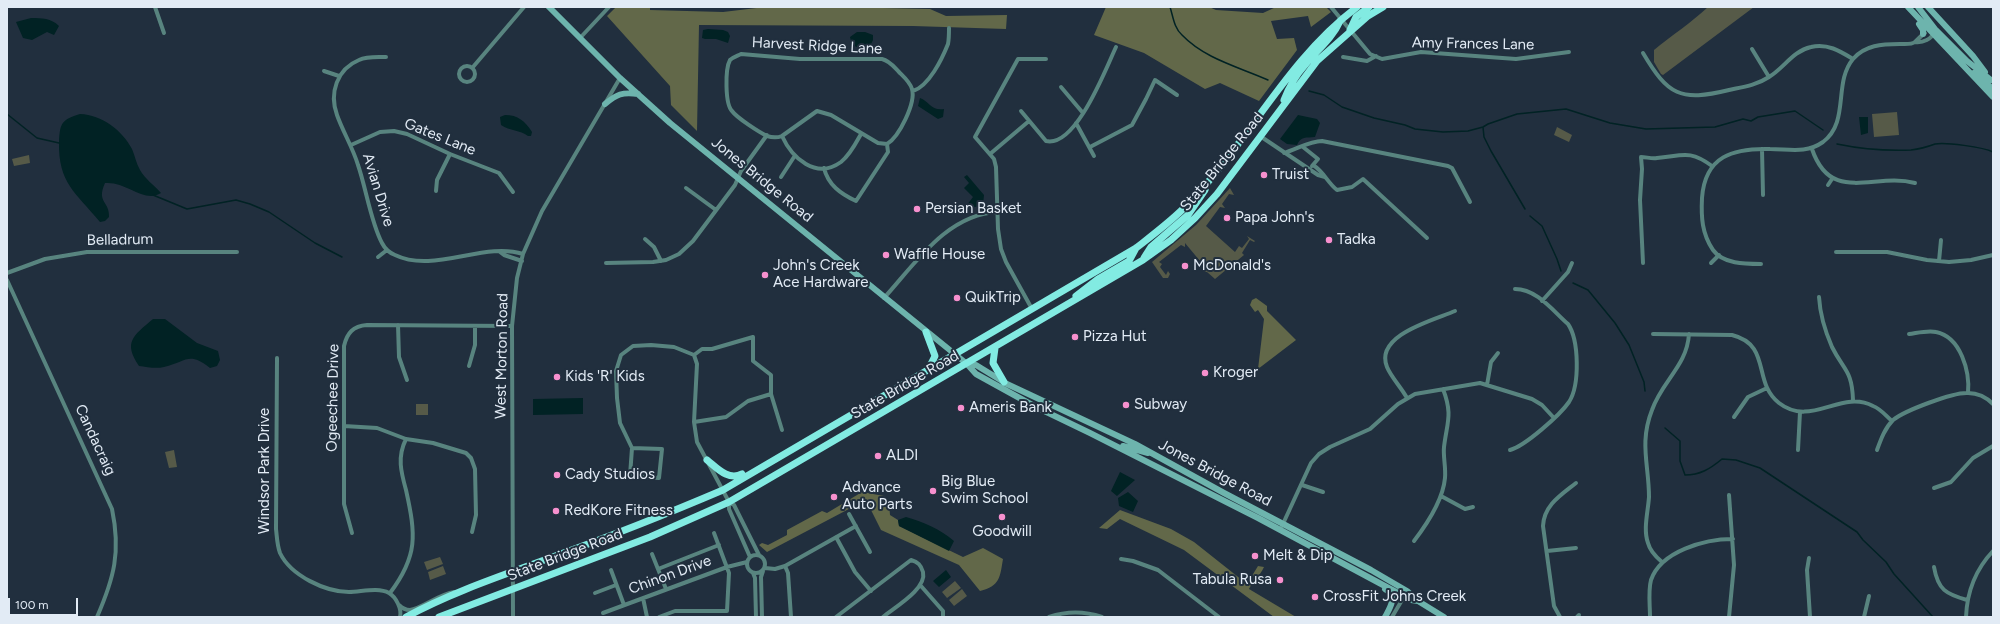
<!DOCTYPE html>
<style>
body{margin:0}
#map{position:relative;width:2000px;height:624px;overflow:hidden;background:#212f3e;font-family:Figtree,sans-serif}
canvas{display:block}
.frame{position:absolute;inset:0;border:8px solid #e2ebf5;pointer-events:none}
.scale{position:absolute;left:8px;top:598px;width:70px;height:18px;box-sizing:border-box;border:2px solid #e2ebf5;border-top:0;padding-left:5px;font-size:12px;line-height:14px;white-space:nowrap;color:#e2ebf5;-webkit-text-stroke:3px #212f3e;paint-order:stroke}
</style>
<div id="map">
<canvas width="2000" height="624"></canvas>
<div class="frame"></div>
<div class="scale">100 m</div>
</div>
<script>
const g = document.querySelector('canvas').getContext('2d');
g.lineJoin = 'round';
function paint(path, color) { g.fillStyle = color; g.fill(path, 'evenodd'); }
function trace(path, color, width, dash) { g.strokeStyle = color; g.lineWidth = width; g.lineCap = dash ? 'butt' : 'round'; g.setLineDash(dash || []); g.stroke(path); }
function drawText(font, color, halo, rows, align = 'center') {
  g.font = font + ' Figtree,sans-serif'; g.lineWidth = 4; g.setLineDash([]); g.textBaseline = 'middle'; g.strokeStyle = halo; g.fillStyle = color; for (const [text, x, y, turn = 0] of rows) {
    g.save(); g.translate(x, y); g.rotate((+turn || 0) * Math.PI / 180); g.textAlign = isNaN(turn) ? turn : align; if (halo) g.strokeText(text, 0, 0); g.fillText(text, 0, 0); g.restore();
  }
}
const green = new Path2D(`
 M1708,7H1754L1663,75L1661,74L1654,62V50C1672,35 1691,23 1708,7Z
 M1897,112L1899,135L1874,137L1872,114Z
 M1557,127L1572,135L1569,142L1554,135Z
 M29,155L30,163L14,166L12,159Z
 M1230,188L1234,195L1229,194L1222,204L1225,208L1220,207L1206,226L1235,252L1239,246L1242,248L1249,239L1247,236L1255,241L1254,242L1250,240L1242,253L1244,255L1215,279L1207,272H1204L1205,267L1185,243V247L1181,245L1159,262L1162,264L1160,267L1166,275L1168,271L1170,274L1168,278H1163L1152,262L1196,225Z
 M416,404H428V415H416Z
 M174,450L177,467L169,468L165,452Z
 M440,557L443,564L427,570L424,562Z
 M443,566L446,574L430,580L428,572Z
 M955,581L961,588L947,598L942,592Z
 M962,589L967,596L954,606L949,600Z`);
const forest = new Path2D(`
 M616,7H650V10L723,12L765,7H836L930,9L946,16L1007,15L1006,29L913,26L699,25L697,131L671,105L670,86L607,16Z
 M1106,7H1209L1216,10L1263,13L1276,7H1326L1331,12L1311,27L1308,16L1271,21L1277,39L1294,38L1297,50L1259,101L1220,83L1205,89L1144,53L1094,35Z
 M1256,298L1267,306V311L1296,340L1258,369L1264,319L1258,310L1255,312L1250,305L1252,300Z
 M862,492L884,496L889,503L890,515L898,520L899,526L963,557L983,548L1003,559C1000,577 1000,586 980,591L959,565L881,530L866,500L767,552L759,545L762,543L768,545L787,535V530L822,511L827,513Z
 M1120,510L1171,529L1194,542L1247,584L1258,566L1264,567C1260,576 1252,582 1249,589L1296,617H1274L1184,550L1120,519L1107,529L1099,528Z`);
const water = new Path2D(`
 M31,18C42,18 51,18 59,26L54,35L47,32L32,40L23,38L16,22Z
 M708,29L723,30L728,32L730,36L728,43L716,39H705L702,38L703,30Z
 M857,32H865L873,35V40L870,46L857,47L852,45L850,37Z
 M920,98C929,101 931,111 944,109L943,117L938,119L918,106Z
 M80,114C102,115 122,130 132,149C135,156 136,163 140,170C145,179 154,185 161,193C144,204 127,181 105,183C96,203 110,201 109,217L105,221L100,222C76,193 58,183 59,142C60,122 62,120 80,114Z
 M505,115C518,115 525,121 532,132L531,136H528C520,130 510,131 501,125L500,117Z
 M1298,115L1317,119L1320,123L1315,137C1306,138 1301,136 1297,145L1287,144L1280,139Z
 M1859,117H1868V133L1861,135Z
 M967,175L984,195L983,205L971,208L967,205L973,197L964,188L969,183L964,177Z
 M153,319H165L197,343L218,351L220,360L217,366L210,368C188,351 187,362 164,367C156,369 147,367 139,366C123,342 133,336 153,319Z
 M583,398V414L533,415V399Z
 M1120,472L1135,480L1117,496L1111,491Z
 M1128,492L1138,501L1133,512L1119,506L1118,498Z
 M906,517C924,522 940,529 954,541L949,551L899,526L898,520Z
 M946,570L951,577L939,587L933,581Z`);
const stream = new Path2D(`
 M1170,7C1173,16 1174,28 1182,35C1205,59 1239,67 1268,80
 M1309,91L1324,95L1342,107L1374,118L1405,125L1415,129L1443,132L1468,131L1483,127L1488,124L1517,114L1566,109L1610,123L1646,129L1715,127L1743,119L1751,121L1758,117L1795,111L1823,130
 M7,114L37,138L59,143
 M1483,127L1484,137L1491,151L1525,209
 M1837,144C1861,149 1887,151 1911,150C1920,149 1927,147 1935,144C1945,142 1983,147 1993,152
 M153,195L187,209L236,200L250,204L269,212L315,243L342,257
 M1530,216L1542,226L1557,259L1561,271
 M1573,283L1588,290L1615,323L1629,345L1644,382L1645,391
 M1665,428L1680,441V461L1685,475C1700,475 1710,469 1722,459L1736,460L1760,468L1857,532L1863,540L1886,562L1894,574L1933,617`);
const minor = new Path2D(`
 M155,7L164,33
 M1331,7L1370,54L1382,59L1421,52L1516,59L1569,52
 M580,38L609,7
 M1915,42C1923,43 1932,39 1934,32
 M1752,49L1769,77
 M1643,53C1668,95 1680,102 1729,90C1743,87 1757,85 1769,77C1784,68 1793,51 1811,47C1827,43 1840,51 1853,59
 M386,57C378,57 367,56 359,60C337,69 329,93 337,115C343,132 353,148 358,165C366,188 371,223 382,243C385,249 390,253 395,255C434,274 484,241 523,254
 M1343,57L1367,61L1376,56
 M459 74a8 8 0 1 1 16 0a8 8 0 1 1-16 0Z
 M473,67L524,7
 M324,71L339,76
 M1061,87L1083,113
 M913,91C929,86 942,59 948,44C949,39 949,33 949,28
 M1021,111L1046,141C1076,148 1106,68 1116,47
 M1076,123L1094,156
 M782,136C792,158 816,180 841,162C850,155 856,143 861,134
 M1260,136L1318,175L1325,177
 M351,145L380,132L394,131L407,134L450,154L499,173L513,192
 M1090,147L1132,125L1146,99L1155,80L1177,95
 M1303,147L1318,159L1312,166
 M1762,149L1763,195
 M1812,149C1831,205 1874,172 1915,183
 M1284,153C1297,149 1310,141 1322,141L1448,166L1452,168L1470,202
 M990,154L1029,121
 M1313,165C1324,172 1327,182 1337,190L1352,187L1363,179L1427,238
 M824,168C828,185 841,194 856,201L888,152L887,144C899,137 916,103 912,89C910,82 904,77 899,72C894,67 890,61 882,59H800L741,54C737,56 733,57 730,60C725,69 725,104 732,111C737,118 759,132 767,136C773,138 777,138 782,136L817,111L831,115L878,143L887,144
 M781,177L794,157
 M1828,185L1832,179
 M686,188L716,210
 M436,191L437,180L450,154
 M645,239L654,247L661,261
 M500,252L504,255L522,261
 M1836,252H1887L1927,260L1949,262L1971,260L1993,255
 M378,257L387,250
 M1939,261L1941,240
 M606,263L653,262L666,260L679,254L693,241L735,185L741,171L767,135
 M1643,263L1640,200L1642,169L1641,157C1646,157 1652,159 1657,158C1682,156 1689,149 1712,166
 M1711,263L1719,255
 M1761,264C1745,264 1723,264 1713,250C1702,234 1701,217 1702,198C1705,156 1733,148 1770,149C1789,149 1806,154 1823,142C1850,122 1833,83 1853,59C1865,45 1882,44 1900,44C1904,44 1911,45 1915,42C1917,40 1922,35 1925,33
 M7,273L45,259L87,252H237
 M7,280L112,509C121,552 114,578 97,617
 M1819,297C1820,314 1825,331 1832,347C1844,371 1852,370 1853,400
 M884,298C915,264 947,214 998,212
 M1542,301L1568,272L1572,263
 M1032,309L1006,262L1001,249L998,229L996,167L994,159L975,137L1018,59H1046
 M398,325L399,357L407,380
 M1653,334L1732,335C1772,345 1752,382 1779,403C1811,428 1841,389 1873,406C1881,409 1886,416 1892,421
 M1909,334C1917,333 1928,330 1936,332C1961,337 1970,372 1968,393
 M694,355L702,349H712L753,337V361L771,375V394L782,430
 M277,358L276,529C277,537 277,545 280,553C291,576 326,592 349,592C361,592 378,587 389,593C396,597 402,609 400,617
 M469,366L475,345V326
 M1487,385L1491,362L1498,353
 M1407,398C1401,387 1391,377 1387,367C1374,335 1434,320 1455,311
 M1734,417L1748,397L1767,388
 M694,422L726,417L748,401L771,394
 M344,426L377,428L406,439L433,443L466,453L471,458L475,469L476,515L472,532
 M632,448L662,449L659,478L630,476L632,448L620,423L617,398L616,371L621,355L633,346L651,345L674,347L694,355L697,364L694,422L697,442L729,502V509L750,557
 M1510,450C1525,446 1560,415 1569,402C1580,385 1579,340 1568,324C1553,311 1537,289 1515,289
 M1798,450L1800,412
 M1877,450C1881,439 1885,428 1893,420C1904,411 1953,392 1968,393C1978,393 1986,397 1993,404
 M1302,485L1323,492
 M1934,488L1951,482L1973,458L1993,446
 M1729,495L1734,565L1729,617
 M1441,496L1465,509L1473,507
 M729,502L734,505L759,555
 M849,514L870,552
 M1282,526L1311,463L1319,454L1330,447L1370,429L1398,404L1415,394L1480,383L1532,399L1542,405L1554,418
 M352,533L344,504V346C347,333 353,326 367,325L512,326
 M836,537L855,572L871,591
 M1414,541C1427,524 1443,500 1445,478C1446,467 1443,457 1444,447C1447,422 1453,415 1443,389
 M1547,551L1576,548
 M652,554L666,589
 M747 564a9 9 0 1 1 18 0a9 9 0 1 1-18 0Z
 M1809,558L1807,570L1810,617
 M1121,559L1133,561L1158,570L1219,617
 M1662,562C1656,557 1650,551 1648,543C1643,529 1648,512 1649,497C1649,465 1639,443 1652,410C1662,381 1687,366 1689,334
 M785,566L788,573L791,617
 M1934,567C1938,590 1946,594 1967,600
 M765,568L775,569L785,566L856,526
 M658,569L719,545
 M611,570L624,605
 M753,573L755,578L756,617
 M921,586L943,611V617
 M390,593C418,556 416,535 406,490C401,472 397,457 406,439
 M595,593L616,585
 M643,598L647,617
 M399,605C402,608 405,610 410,610C421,609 439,594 454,592
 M603,613L727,567L747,562
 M513,617L512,326L517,278L523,254L542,211L620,78
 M659,617L675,611H727L729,573L714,533
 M762,617L761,577L763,571
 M836,617L911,560C918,562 921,565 923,572C927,589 895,607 883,617
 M1049,617C1067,611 1084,611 1102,617
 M1392,617L1405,595
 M1560,617L1554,606L1543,526C1544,505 1561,495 1576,483
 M1577,617L1579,615
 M1650,617C1650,605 1648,591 1651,580C1661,551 1705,539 1733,539
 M1864,617L1869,596
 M1966,617C1967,592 1976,569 1993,551`);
const secondary = new Path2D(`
 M549,7L620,78L670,123L967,364L976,374L1034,406L1090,433L1258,518L1411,600L1418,601
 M1908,7L1993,97
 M1918,7L1935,29L1967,61L1991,80
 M1928,7L1973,56L1985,72
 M1919,24L1923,30V34
 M1974,73L1993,89
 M605,104C617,94 622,92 638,94
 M967,364L976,365L1007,384L1135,444L1224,493L1371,570L1407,591L1418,601L1444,617
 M1123,446L1148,453
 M1385,589C1398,596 1390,608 1385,617`);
const trunk = new Path2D(`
 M1350,30L1356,17L1369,7
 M1284,100C1289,87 1296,75 1305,65C1317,50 1332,39 1340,21
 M1144,258L1151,247L1188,215L1205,190
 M1076,296L1098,279L1129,261L1136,248
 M926,332L935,356L928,370
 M995,348L993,363L1004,382
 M707,460C717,468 728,481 742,474
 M406,617C454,591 507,574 558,555C614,535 669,513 723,490L1136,248C1154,234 1173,220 1189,203C1250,140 1286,61 1357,7
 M439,617L650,537L729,502L1143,260L1171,240L1195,218L1217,194L1317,61L1368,16L1383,7`);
const markers = [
 [1264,175,4,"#f790ce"],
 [917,209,4,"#f790ce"],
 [1227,218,4,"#f790ce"],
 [1329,240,4,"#f790ce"],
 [886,255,4,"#f790ce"],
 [1185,266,4,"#f790ce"],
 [765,275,4,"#f790ce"],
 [957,298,4,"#f790ce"],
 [1075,337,4,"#f790ce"],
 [1205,373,4,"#f790ce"],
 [557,377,4,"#f790ce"],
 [1126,405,4,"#f790ce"],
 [961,408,4,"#f790ce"],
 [878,456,4,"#f790ce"],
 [557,475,4,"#f790ce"],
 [933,491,4,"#f790ce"],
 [834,497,4,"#f790ce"],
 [556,511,4,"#f790ce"],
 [1002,517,4,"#f790ce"],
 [1255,556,4,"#f790ce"],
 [1280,580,4,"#f790ce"],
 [1315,597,4,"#f790ce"]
];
const streetNames = [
 ["Amy Frances Lane",1473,44,1],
 ["Harvest Ridge Lane",817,46,3],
 ["Gates Lane",440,137,22],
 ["State Bridge Road",1222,162,-51],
 ["Jones Bridge Road",762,180,39],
 ["Avian Drive",378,190,73],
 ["Belladrum",120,240,-1],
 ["West Morton Road",502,356,-89],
 ["State Bridge Road",905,385,-30],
 ["Ogeechee Drive",333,398,-89],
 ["Candacraig",95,440,65],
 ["Windsor Park Drive",265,471,-90],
 ["Jones Bridge Road",1215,473,28],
 ["State Bridge Road",565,555,-21],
 ["Chinon Drive",670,575,-20]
];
const poiNames = [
 ["Truist",1272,175],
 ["Persian Basket",925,209],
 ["Papa John's",1235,218],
 ["Tadka",1337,240],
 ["Waffle House",894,255],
 ["John's Creek",773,266],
 ["Ace Hardware",773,283],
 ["McDonald's",1193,266],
 ["QuikTrip",965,298],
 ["Pizza Hut",1083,337],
 ["Kroger",1213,373],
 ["Kids 'R' Kids",565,377],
 ["Subway",1134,405],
 ["Ameris Bank",969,408],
 ["ALDI",886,456],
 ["Cady Studios",565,475],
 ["Big Blue",941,482],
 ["Swim School",941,499],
 ["Advance",842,488],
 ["Auto Parts",842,505],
 ["RedKore Fitness",564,511],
 ["Goodwill",1002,532,"center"],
 ["Melt & Dip",1263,556],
 ["Tabula Rusa",1272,580,"right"],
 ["CrossFit Johns Creek",1323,597]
];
paint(green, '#565a48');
paint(forest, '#626849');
paint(water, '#012224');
trace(stream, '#012224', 1.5);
trace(minor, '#58847f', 4);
trace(secondary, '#6db4ad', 6);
trace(trunk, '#82ebe2', 7);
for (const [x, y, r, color] of markers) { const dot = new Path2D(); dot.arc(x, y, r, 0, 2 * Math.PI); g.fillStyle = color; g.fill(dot); trace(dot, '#212f3e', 1.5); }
drawText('15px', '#e2ebf5', '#212f3e', streetNames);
drawText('15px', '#e2ebf5', '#212f3e', poiNames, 'left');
</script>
